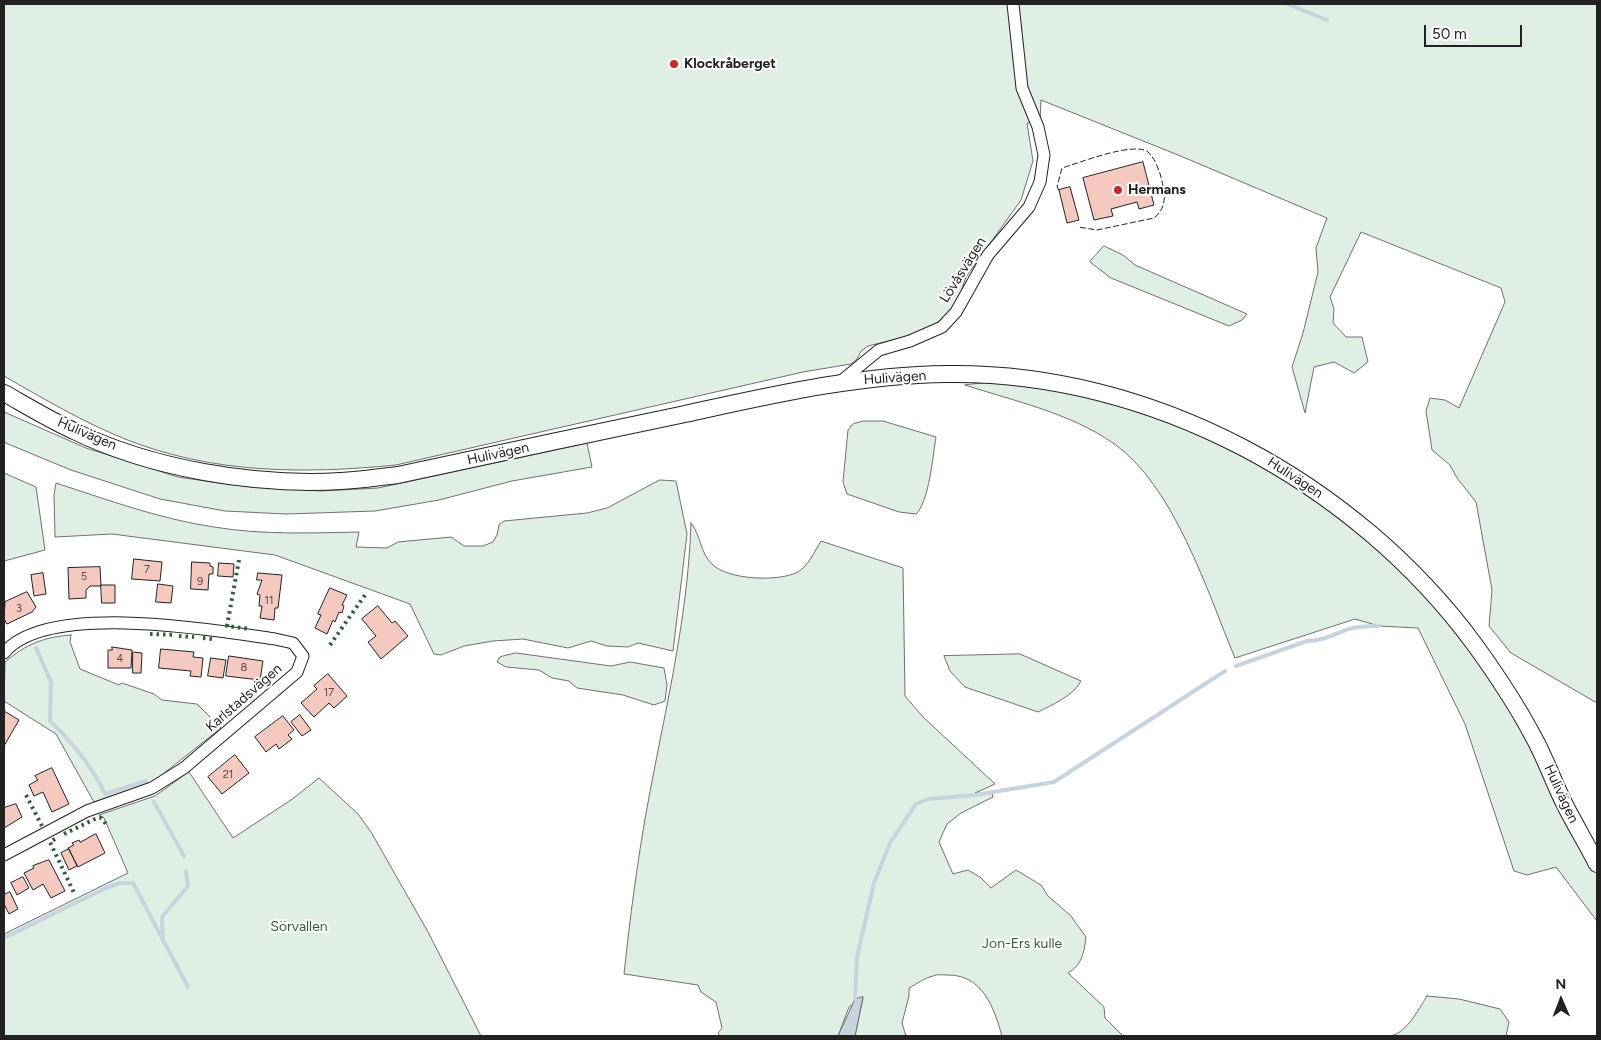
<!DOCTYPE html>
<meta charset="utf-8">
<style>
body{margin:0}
#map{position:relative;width:1601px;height:1040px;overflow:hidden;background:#fff;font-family:Figtree,sans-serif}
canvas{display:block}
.frame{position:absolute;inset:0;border:5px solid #222;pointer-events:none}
.north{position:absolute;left:1536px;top:975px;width:50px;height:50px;-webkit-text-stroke:4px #fff;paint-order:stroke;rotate:359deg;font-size:14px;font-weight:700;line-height:20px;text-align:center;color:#222}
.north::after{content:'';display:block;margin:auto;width:18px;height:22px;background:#222;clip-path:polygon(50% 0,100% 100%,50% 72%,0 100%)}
.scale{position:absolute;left:1424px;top:25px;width:98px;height:22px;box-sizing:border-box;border:2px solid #222;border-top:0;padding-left:6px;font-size:15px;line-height:18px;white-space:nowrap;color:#222;-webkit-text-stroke:4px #fff;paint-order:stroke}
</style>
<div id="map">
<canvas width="1601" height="1040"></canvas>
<div class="frame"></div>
<div class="north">N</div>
<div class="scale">50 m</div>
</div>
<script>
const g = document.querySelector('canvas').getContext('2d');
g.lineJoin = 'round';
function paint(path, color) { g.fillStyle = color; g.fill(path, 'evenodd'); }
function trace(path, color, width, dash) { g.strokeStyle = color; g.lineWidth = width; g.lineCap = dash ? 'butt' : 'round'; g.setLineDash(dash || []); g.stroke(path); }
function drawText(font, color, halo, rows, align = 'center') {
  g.font = font + ' Figtree,sans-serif'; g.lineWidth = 4; g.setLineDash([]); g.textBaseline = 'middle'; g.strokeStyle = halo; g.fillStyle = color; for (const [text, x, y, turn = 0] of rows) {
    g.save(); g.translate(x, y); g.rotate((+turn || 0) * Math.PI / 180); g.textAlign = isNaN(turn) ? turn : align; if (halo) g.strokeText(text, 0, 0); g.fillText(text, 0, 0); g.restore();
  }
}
const green = new Path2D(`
 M4,4H1597V703L1511,653L1489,626L1492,590L1476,502L1457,478L1450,465L1432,450L1426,411L1430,398L1445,400L1459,408L1505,302L1501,288L1361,232L1330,297L1334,309L1333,323L1346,337H1362L1368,362L1354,373L1334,362L1314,367L1305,413L1292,367L1303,333L1318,272L1316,248L1327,218L1183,157L1041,100L1040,121L1027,123L1033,161L1021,200L966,277L961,292L951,310L935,325L913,335L868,346L861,351L857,359L851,364L803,372L396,465C304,474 213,474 125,439C83,422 44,399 4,376Z
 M1104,246L1123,255L1135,265L1247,314L1242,320L1229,326L1111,278L1090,262Z
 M1025,378L1156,411L1321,494L1474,643L1597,864V921L1556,867L1527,875L1514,871L1465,724L1418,628L1379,626L1355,619L1235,658C1207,591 1174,485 1113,443C1070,413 1014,401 965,385Z
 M4,412L86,448L178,477L219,483L320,491L378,488L587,443L592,467L512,481L439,500L375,511L286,514L225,511L160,499L71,470L8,444L4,442Z
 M864,421H883L936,437C933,455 929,502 916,514L899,512L847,494L843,482L848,430L853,424Z
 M4,473L36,487L45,550L4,561Z
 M660,480L676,481L687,534L673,651L638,643L628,647L607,646L591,641L568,648L523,639L493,641L464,646L441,655L434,654L410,604L275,555L112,534L55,537L54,495L56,483C108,500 160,519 214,527C262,535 311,533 359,532L356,547L387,548L398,542L451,537L464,546H483L493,542L497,535L499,525L504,521L587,513L607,508Z
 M691,523C701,535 700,553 712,564C727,580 779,582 798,572C808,566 815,551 821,541L903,568L905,696L923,717L995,784L975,793H992L993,797L961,813L947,824L939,842L953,874L968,870L980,877L991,888L1016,870L1041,885L1048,896L1070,915L1086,937C1084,953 1082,965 1068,973L1104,1007L1105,1018L1123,1036H1002C994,1008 983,975 948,975C943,975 937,974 933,976C925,978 916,984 909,988V996L902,1023L906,1036H855L863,998L849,1007L838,1036H720L718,1033L722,1028L716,1002L701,992L698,985L624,974C630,918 637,863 647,808C664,714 688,620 691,523Z
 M71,635L70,642L80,669L119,685L122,683L154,694L162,700L197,704L221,728L153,782L94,802L56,734L4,701L5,662C26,644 44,637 71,635Z
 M516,653L611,666L630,662L664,668L667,685L665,701L654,705L623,695L577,688L569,681L552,678L539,670L506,667L497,662L500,657Z
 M1020,654L1081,681C1073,696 1052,705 1038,712L965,687L950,671L944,656Z
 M189,772L233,838L291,800L319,778L358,814L371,832L428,932L481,1036H4V934L128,873L104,818L99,815L155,796Z
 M1427,996L1459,999L1500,1009L1509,1022L1506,1036H1390C1407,1033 1418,1010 1427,996Z`);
const water = new Path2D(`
 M863,997L855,1036H838L855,999Z`);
const stream = new Path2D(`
 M1287,4L1327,20
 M36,648L51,682L50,721C72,742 92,766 105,794L146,781
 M1236,666L1307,641C1322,641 1333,635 1346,630C1356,626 1368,626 1379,626
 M154,802L184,856
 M163,937L162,917L188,886L186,871
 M4,938L106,888L120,883H133L188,987
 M855,999L857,957L874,883L890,843L916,804L928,799L975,795L1054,782L1225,671`);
const building = new Path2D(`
 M1143,162L1154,205L1139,209L1137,202L1111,209L1113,216L1094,220L1083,178Z
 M1070,187L1079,220L1067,223L1059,190Z
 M134,559L162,562L160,581L132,579Z
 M192,562L210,563V566L213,567V574H209L208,590L191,589Z
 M219,563L234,564L233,577L218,576Z
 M100,567L101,586H90L86,590V598L69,599L68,568Z
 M43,573L46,594L34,596L31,575Z
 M258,573L282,575L278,608H275L274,620L260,618L262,606H259L260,595L257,594L262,580H257Z
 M158,584L173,586L171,603L156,602Z
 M101,585H115V603H102Z
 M330,588L347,595L342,605L344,606L342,613L339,612L335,622L333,620L327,634L315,628L321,615L318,614Z
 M27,592L36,607L32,612L7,624L4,619L5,602Z
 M378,606L392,623L395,621L408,636L381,659L368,642L376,636L362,619Z
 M112,647L132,650L131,668H108V650H112Z
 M161,649L194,652L193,657L203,658L201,677L190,676L191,671L159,668Z
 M133,652L142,653L141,673H133Z
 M229,656L263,661L260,680L226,676Z
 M211,658L226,660L223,678L208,676Z
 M328,674L347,696L334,708L329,703L314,717L301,703L317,689L314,686Z
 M4,711L19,720L4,746Z
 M300,715L311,730L302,736L291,722Z
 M283,716L294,730L288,735L292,739L279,749L276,744L266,752L255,737Z
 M235,755L249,773L222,794L208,777Z
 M52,768L69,804L52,812L43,792L34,796L29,785L38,780L35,776Z
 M16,804L22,817L4,828V808Z
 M96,834L105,853L78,867L68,848L74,845L72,843L79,840L80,842Z
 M69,849L77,866L69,870L61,853Z
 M49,860L65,891L51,898L43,884L33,890L24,873L34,868L33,866Z
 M23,877L29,888L17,895L11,883Z
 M10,892L18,909L9,914L4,904V895Z`);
const street = new Path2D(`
 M840,382L879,350L910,341L942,327L956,312L988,255L1029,207L1040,182L1044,155L1038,127L1022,88L1013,4
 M4,653C46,601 215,630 275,639L293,643L303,656L297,672L184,768L152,788L87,811L4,855`);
const secondary = new Path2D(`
 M4,393C27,406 50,420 74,431C152,469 255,486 341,481C360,480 379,477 398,475C494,454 589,434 685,414C772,395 858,375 947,374C1151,371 1355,482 1475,645C1496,674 1516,704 1533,736C1546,759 1554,784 1566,807C1576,826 1587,845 1597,864`);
const hedge = new Path2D(`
 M239,560L227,626L250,629
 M150,634L176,635
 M179,636L194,637
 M203,638L212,639
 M330,645L365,595
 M26,795L42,826
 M64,834L97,818H101L106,824
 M55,839L50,842L75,895`);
const fence = new Path2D(`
 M1059,190L1057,187L1062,168C1079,163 1134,141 1148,152C1156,159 1162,177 1163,187C1166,200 1164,210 1154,218L1097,230L1078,227`);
const markers = [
 [674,64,5,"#c62828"],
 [1118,190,5,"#c62828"]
];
const numberNames = [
 ["7",147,570],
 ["5",84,577],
 ["9",200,582],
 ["11",269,601],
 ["3",19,609],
 ["4",120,659],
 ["8",244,668],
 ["17",329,693],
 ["21",228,775]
];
const poiNames = [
 ["Klockråberget",684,64],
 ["Hermans",1128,190]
];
const streetNames = [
 ["Lövåsvägen",963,270,-58],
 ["Hulivägen",895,378,-4],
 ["Hulivägen",87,434,23],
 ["Hulivägen",498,454,-12],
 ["Hulivägen",1295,478,33],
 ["Karlstadsvägen",244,698,-41],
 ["Hulivägen",1561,794,65]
];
const parkNames = [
 ["Sörvallen",299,927],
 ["Jon-Ers kulle",1022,944]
];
paint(green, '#e0efe3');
trace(green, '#6f6f6f', 1);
paint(water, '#c7d3dd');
trace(water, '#6f6f6f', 1);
trace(stream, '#c7d3dd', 4);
paint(building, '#f3c9c0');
trace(building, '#222', 1);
trace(street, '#222', 13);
trace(secondary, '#222', 18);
trace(street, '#fff', 11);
trace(secondary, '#fff', 16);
trace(hedge, '#2f5e38', 4, [2.5, 4]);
trace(fence, '#222', 1, [6, 2.5]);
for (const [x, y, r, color] of markers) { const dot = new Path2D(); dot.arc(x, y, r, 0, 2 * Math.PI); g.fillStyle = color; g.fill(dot); trace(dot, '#fff', 2); }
drawText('11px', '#564c4a', null, numberNames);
drawText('bold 14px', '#222', '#fff', poiNames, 'left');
drawText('14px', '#222', '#fff', streetNames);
drawText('14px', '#2f5e38', '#fff', parkNames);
</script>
